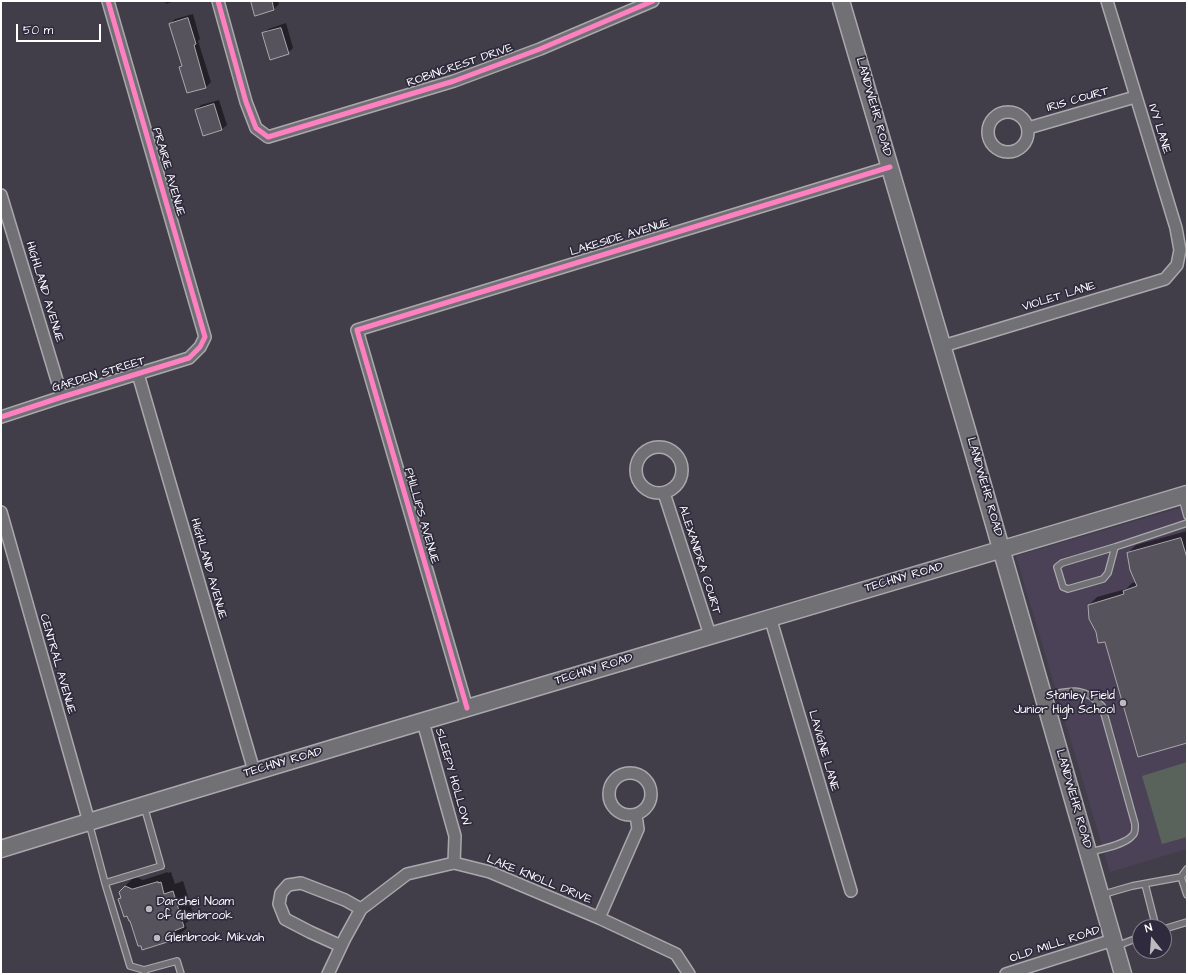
<!DOCTYPE html>
<style>
body{margin:0}
#map{position:relative;width:1188px;height:975px;overflow:hidden;background:#423e49;font-family:"Architects Daughter",sans-serif}
canvas{display:block}
.frame{position:absolute;inset:0;border:2px solid #fff;pointer-events:none}
.north{position:absolute;left:1132px;top:919px;width:40px;height:40px;box-sizing:border-box;background:#2f2a3d;border:1px solid #827f8b;border-radius:50%;rotate:343deg;font-size:11px;font-weight:700;line-height:16px;text-align:center;color:#fff}
.north::after{content:'';display:block;margin:auto;width:14px;height:18px;background:#bdbbbf;clip-path:polygon(50% 0,100% 100%,50% 72%,0 100%)}
.scale{position:absolute;left:16px;top:24px;width:85px;height:18px;box-sizing:border-box;border:2px solid #fff;border-top:0;padding-left:5px;font-size:12px;line-height:14px;white-space:nowrap;color:#fff;-webkit-text-stroke:3px #2f2a3d;paint-order:stroke}
</style>
<div id="map">
<canvas width="1188" height="975"></canvas>
<div class="frame"></div>
<div class="north">N</div>
<div class="scale">50 m</div>
</div>
<script>
const g = document.querySelector('canvas').getContext('2d');
g.lineJoin = 'round';
function paint(path, color) { g.fillStyle = color; g.fill(path, 'evenodd'); }
function trace(path, color, width, dash) { g.strokeStyle = color; g.lineWidth = width; g.lineCap = dash ? 'butt' : 'round'; g.setLineDash(dash || []); g.stroke(path); }
function drawText(font, color, halo, rows, align = 'center') {
  g.font = font + ' "Architects Daughter",sans-serif'; g.lineWidth = 3.5; g.setLineDash([]); g.textBaseline = 'middle'; g.strokeStyle = halo; g.fillStyle = color; for (const [text, x, y, turn = 0] of rows) {
    g.save(); g.translate(x, y); g.rotate((+turn || 0) * Math.PI / 180); g.textAlign = isNaN(turn) ? turn : align; if (halo) g.strokeText(text, 0, 0); g.fillText(text, 0, 0); g.restore();
  }
}
const built = new Path2D(`
 M1187,506V849L1110,872L1016,556Z`);
const green = new Path2D(`
 M1187,762V837L1162,844L1142,776Z`);
const shadow = new Path2D(`
 M165,1H174L166,4Z
 M252,1H278L279,4L274,9L256,15Z
 M193,14L200,39L198,41L211,82L206,87L188,92L180,67L183,65L170,24L175,19Z
 M286,23L293,48L288,53L263,34L268,29Z
 M219,100L227,125L222,129L196,110L201,105Z
 M1187,531V742L1106,641L1097,632L1089,605L1097,597L1126,589L1132,583L1137,582L1128,553L1136,545Z
 M168,872V873L171,872L175,884L183,881L194,916L185,924L187,928L176,938L120,899L122,897V889L133,878L136,877L143,880Z`);
const building = new Path2D(`
 M251,1H272L274,10L255,16Z
 M188,18L196,44L194,45L206,88L187,93L179,67L182,66L169,24Z
 M281,28L289,54L270,60L262,33Z
 M214,104L222,130L203,136L195,110Z
 M1181,538L1187,558V743L1138,757L1105,642L1098,643L1096,632L1089,619L1088,605L1124,594L1123,591L1137,586L1130,570L1127,553Z
 M158,882V883L161,882L164,894L173,891L184,927L174,931L177,939L142,950L141,946H138L130,921H129L127,916L124,917L118,899L121,898L119,892L125,886L132,889Z`);
const service = new Path2D(`
 M1182,498L1187,516
 M1115,547L1108,573L1103,579L1068,589L1063,587L1057,567L1062,563Z
 M1115,547L1187,523
 M1045,696C1071,691 1082,685 1102,706L1135,824C1135,828 1136,833 1132,836C1124,845 1102,849 1090,852
 M89,823L105,883L161,866L144,806
 M1187,869L1181,877L1187,895
 M105,883L130,966L144,970L145,974
 M1145,884L1156,927
 M1101,895L1132,886L1181,877
 M1164,929L1187,922
 M1117,946L1140,937
 M144,970L177,961L181,974`);
const minor = new Path2D(`
 M218,1L246,102L256,128L268,137L454,81L540,49L653,1
 M988 132a20 20 0 1 1 40 0a20 20 0 1 1-40 0Z
 M1028,128L1135,97
 M1,195L62,397
 M943,346L1165,279L1177,265L1180,250L1176,228L1107,1
 M138,374L254,771
 M1,417L62,397L189,358L200,347L205,337L108,1
 M636 470a23 23 0 1 1 46 0a23 23 0 1 1-46 0Z
 M664,493L710,635
 M1,512L89,822
 M770,617L851,891
 M467,708L357,330L890,167
 M423,722L455,836L454,863
 M609 794a21 21 0 1 1 42 0a21 21 0 1 1-42 0Z
 M599,918L638,829L636,815
 M341,946L310,932L285,919L279,904L281,893L288,885L301,883L345,900L361,909
 M328,974L345,938L361,909L407,874L454,863L490,872L599,918L676,954L689,974
 M1006,974L1113,940`);
const secondary = new Path2D(`
 M841,1L969,437L1123,974
 M1,849C395,727 792,613 1187,494`);
const cycleway = new Path2D(`
 M218,1L246,102L256,128L268,137L454,81L540,49L653,1
 M1,417L62,397L189,358L200,347L205,337L108,1
 M467,708L357,330L890,167`);
const markers = [
 [1123,703,4,"#bdbbbf"],
 [149,909,4,"#bdbbbf"],
 [157,938,4,"#bdbbbf"]
];
const streetNames = [
 ["ROBINCREST DRIVE",460,66,-19],
 ["IRIS COURT",1078,100,-16],
 ["LANDWEHR ROAD",873,107,74],
 ["IVY LANE",1159,129,73],
 ["PRAIRIE AVENUE",168,172,74],
 ["LAKESIDE AVENUE",620,238,-17],
 ["HIGHLAND AVENUE",44,292,73],
 ["VIOLET LANE",1059,297,-17],
 ["GARDEN STREET",99,375,-17],
 ["LANDWEHR ROAD",984,487,74],
 ["PHILLIPS AVENUE",421,516,74],
 ["ALEXANDRA COURT",699,560,72],
 ["HIGHLAND AVENUE",208,569,74],
 ["TECHNY ROAD",904,578,-16],
 ["CENTRAL AVENUE",57,664,74],
 ["TECHNY ROAD",594,670,-17],
 ["LAVIGNE LANE",823,751,74],
 ["TECHNY ROAD",283,763,-16],
 ["SLEEPY HOLLOW",452,777,74],
 ["LANDWEHR ROAD",1073,799,74],
 ["LAKE KNOLL DRIVE",539,880,22],
 ["OLD MILL ROAD",1055,945,-18]
];
const poiNames = [
 ["Stanley Field",1115,696,"right"],
 ["Junior High School",1115,710,"right"],
 ["Darchei Noam",157,902],
 ["of Glenbrook",157,916],
 ["Glenbrook Mikvah",165,938]
];
paint(built, '#4c4258');
paint(green, '#59635b');
paint(shadow, '#0007');
paint(building, '#57535d');
trace(building, '#aaa8ad', 1);
trace(service, '#aaa8ad', 8);
trace(minor, '#aaa8ad', 14);
trace(secondary, '#aaa8ad', 19);
trace(service, '#717075', 5.5);
trace(minor, '#717075', 11);
trace(secondary, '#717075', 16);
trace(cycleway, '#ff80c0', 5);
for (const [x, y, r, color] of markers) { const dot = new Path2D(); dot.arc(x, y, r, 0, 2 * Math.PI); g.fillStyle = color; g.fill(dot); trace(dot, '#2f2a3d', 1.5); }
drawText('12px', '#fff', '#2f2a3d', streetNames);
drawText('12px', '#fff', '#2f2a3d', poiNames, 'left');
</script>
